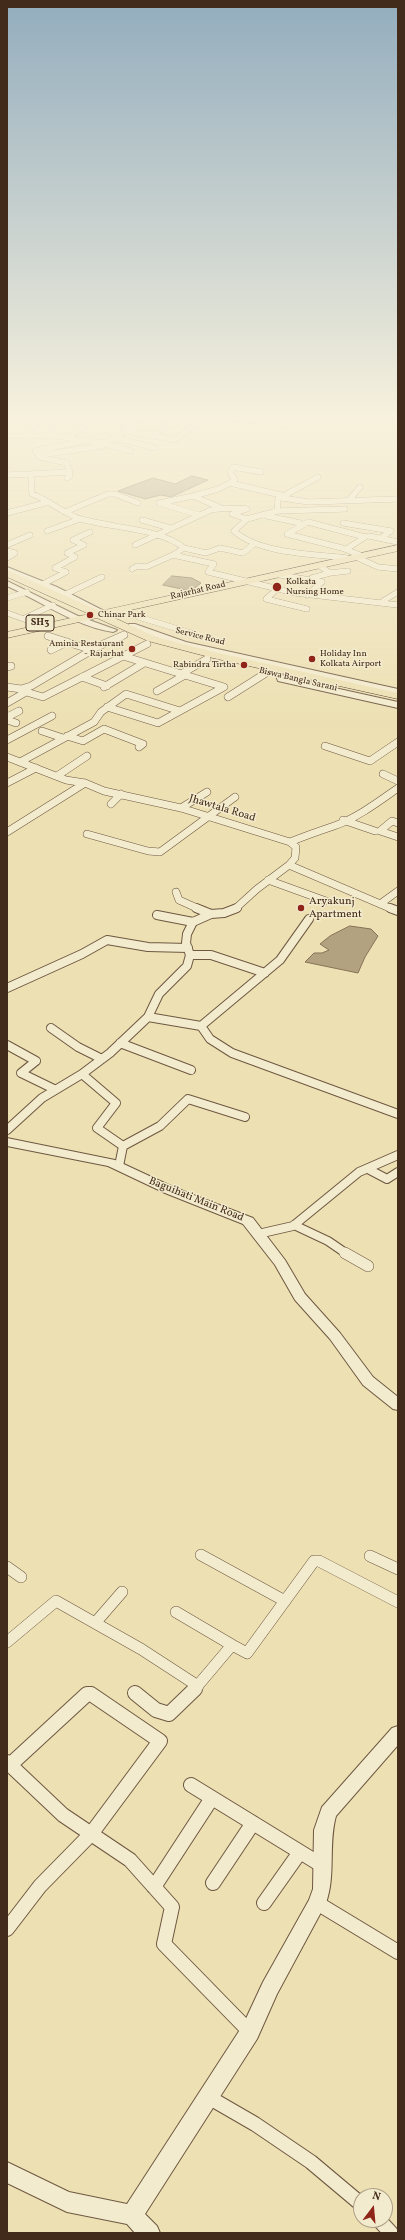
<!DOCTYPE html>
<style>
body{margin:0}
#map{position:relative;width:405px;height:2240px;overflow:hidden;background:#ede0b3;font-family:Vollkorn,serif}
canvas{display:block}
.frame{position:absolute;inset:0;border:8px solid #432b1b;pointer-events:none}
.north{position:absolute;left:353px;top:2188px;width:40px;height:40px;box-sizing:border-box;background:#f3ebce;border:1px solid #ad9e86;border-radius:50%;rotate:16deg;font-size:11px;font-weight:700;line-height:16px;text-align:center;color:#432b1b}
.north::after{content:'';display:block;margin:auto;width:14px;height:18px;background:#8f2418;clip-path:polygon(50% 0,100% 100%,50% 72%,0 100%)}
</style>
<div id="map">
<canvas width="405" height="2240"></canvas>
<div class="frame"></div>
<div class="north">N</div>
</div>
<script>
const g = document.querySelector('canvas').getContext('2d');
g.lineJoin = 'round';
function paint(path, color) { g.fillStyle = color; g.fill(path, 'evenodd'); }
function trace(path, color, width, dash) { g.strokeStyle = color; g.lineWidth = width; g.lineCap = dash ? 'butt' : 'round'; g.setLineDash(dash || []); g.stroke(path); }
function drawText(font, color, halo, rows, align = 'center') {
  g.font = font + ' Vollkorn,serif'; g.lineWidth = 3; g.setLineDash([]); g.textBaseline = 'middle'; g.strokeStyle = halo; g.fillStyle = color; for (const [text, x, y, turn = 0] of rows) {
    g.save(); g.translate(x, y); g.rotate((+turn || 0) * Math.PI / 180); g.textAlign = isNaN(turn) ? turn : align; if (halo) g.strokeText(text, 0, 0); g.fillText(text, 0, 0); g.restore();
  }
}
const water = new Path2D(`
 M192,476L208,480L171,497L161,495L145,499L118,491L153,478L175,484Z
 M172,576L192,578L201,583L191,591L163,585Z
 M350,926L371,929L378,936L365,957L358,973L305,962L314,953H322L329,950L320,944L330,936Z`);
const minorFar4 = new Path2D(`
 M242,419L252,421L260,419
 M268,419L286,424
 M369,419L384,424L398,419
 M107,421L118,422L132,428
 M126,426L139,419
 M127,431L175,440L203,419
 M24,435L41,419
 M47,435L65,419
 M7,436H58L99,443L108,441L132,428
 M149,436L178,420
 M69,437L92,420L104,421L111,419
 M115,438L155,448
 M101,443L131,451
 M41,455L102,446
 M31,474L70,472
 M7,475L31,474L32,494C49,500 63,514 81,519C111,528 160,528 184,548L173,555L214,564L208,572L295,593L398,605
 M318,477L278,499L277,511L247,519L234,531C260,554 313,554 347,558
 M67,478L70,476L67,463L40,457L35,451L83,441
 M230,483L235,479L230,473L233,467L261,472
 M193,496L159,503L199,515
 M282,498L309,502L398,499
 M349,500L360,487
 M221,508L193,496L218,489L230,483L285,496
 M277,511L345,509
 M65,512L108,494H115L138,503
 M7,513L49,502
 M267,516L300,523
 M142,520L170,528
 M343,523L391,531L381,538
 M47,531L80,519
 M369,536L398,542
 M7,545L30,535
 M135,545L211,510C217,509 242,507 247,509L232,514L247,519
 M184,548L206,553L220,548L243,553L254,544
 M348,548L365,537
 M7,551L15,553L7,558
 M360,555L342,548L287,534L308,522L365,537
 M354,556L378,567L398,569
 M132,569L137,566L146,567L173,555
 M330,573L348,571
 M280,575L322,582
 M312,578L330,573L320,566
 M43,584L66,572L55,568L75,557L67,553L84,545L73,540L90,532
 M276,590L266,599L307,609
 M66,594L102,577
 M307,595L322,582
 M7,598L27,592
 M383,601L398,592
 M119,611L191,633
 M7,613L38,624
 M25,618L53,605`);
const minorFar3 = new Path2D(`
 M92,649L124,635
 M51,650L67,642
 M7,667L11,666
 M181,674L207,659
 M82,677L107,686
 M7,687L21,689L31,686L92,650L48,636
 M104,687L144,663
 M23,691L43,697L147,644
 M157,691L185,675
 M228,697L266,673
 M7,703L26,692
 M107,707L158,723L180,711
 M7,717L19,711
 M7,720L16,723
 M42,731L63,738
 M67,736L83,741L104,729L143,744L139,747
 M7,740L52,716
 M325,746L370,761L398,742
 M7,757L66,780L85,783L104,791L181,808L290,842L296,847L295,858L289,865L392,909
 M20,762L94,722L101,712L126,694L180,711L224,687L123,656
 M383,774L398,781
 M57,776L87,756
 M7,783L36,768
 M111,804L121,794
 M181,808L207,792
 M343,820L375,831
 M398,823L392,821L380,831L398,837
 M7,832L85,783
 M87,834L148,851L160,852L235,797
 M290,842C305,836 319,831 334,826C357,818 378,802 398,788
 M268,880L326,901
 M176,892L179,900L199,909
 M380,904L398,891
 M235,909L257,889L289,865`);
const minorFar2 = new Path2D(`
 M196,908L211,914
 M390,908L398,911
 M157,915L193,922
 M190,955H211L265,973
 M7,988L82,954L107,940L148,947L188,948
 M148,1017L201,1026L210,1039L232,1053L398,1114
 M201,1026L280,960L309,919
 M51,1028L78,1047L102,1059
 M120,1043L191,1070
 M7,1045L36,1061L21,1073L54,1089
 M82,1074L116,1103L97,1128L123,1146
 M7,1130L42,1098L82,1074L110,1053L148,1017L159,994L187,966L190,955L186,943L187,934L193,922L211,914L224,913L237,908
 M119,1166L123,1146L160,1126L188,1099L245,1117
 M368,1169L387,1179L398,1172
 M294,1225L328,1241L347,1254
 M258,1234L293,1226L359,1172L398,1155`);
const minorFar1 = new Path2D(`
 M345,1253L368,1266
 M201,1555L285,1601
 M370,1556L398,1569
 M7,1567L21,1577
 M176,1612L232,1645
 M96,1622L122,1592
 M7,1642L56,1601L141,1649L198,1686
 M194,1690L232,1645L247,1653L314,1561H319L398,1602`);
const minor = new Path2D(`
 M135,1693L156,1710L169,1714L195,1689
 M7,1762L63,1815L130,1860L172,1907L164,1944L250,2032
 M191,1785L323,1866
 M213,1883L253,1823
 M154,1887L212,1798
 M264,1903L300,1852
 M317,1903L398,1952
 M7,1929L40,1886L91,1834L160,1741L91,1694H87L10,1765
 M210,2098L255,2124L311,2162L361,2204
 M379,2220L391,2233`);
const tertiary = new Path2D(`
 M7,567L57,587L114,616L107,618L7,572Z
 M7,581L78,616L117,630L113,632C75,626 42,602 7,586Z
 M129,624H135L186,642L398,689V695L181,646L129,628Z
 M280,673L285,677L398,702V708L278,681L276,676Z
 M7,1138L115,1160L173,1187L253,1218L285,1260L305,1294L340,1333L373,1377L398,1397V1410L393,1409L363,1385L330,1339L295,1300L275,1265L243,1224L165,1193L108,1166L7,1146Z
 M398,1726V1745L336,1816C328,1844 336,1875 326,1903L277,1994L257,2039L145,2214L157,2226L160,2233H135L127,2224L67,2212L7,2183V2162L69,2192L127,2204L243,2025L263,1982L309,1900L313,1889L314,1830L322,1807L392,1728Z`);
const primary = new Path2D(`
 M398,545V551L108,615L156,637L214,652L398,693V699L213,658L148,641L97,618L7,638V632L89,614L7,577V570L100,611Z`);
const markers = [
 [277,587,5,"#8f2418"],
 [90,615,4,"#8f2418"],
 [132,649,4,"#8f2418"],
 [312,659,4,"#8f2418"],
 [244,665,4,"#8f2418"],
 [301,908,4,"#8f2418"]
];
const farPoinames = [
 ["Kolkata",286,582],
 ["Nursing Home",286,592],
 ["Chinar Park",98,615],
 ["Aminia Restaurant",124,644,"right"],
 ["- Rajarhat",124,654,"right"],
 ["Holiday Inn",320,654],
 ["Kolkata Airport",320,664],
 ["Rabindra Tirtha",236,665,"right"]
];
const farStreetnames = [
 ["Rajarhat Road",198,591,-13],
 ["Service Road",200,637,14],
 ["Biswa Bangla Sarani",298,680,13]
];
const shields = [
 [40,623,28]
];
const shieldNames = [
 ["SH3",40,623]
];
const streetNames = [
 ["Jhawtala Road",222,809,17],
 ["Baguihati Main Road",196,1200,22]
];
const poiNames = [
 ["Aryakunj",309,902],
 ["Apartment",309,915]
];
paint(water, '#b3a27f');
trace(water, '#867257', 1);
trace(minorFar4, '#6e5841', 6);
trace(minorFar3, '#6e5841', 8);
trace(minorFar2, '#6e5841', 10);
trace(minorFar1, '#6e5841', 12);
trace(minor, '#6e5841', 16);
trace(tertiary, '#6e5841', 2);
trace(primary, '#432b1b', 1);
trace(minorFar4, '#f3ebce', 5.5);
trace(minorFar3, '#f3ebce', 7);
trace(minorFar2, '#f3ebce', 8);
trace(minorFar1, '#f3ebce', 11);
trace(minor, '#f3ebce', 14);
paint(tertiary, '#f3ebce');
paint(primary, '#ede0b3');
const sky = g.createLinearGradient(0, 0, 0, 732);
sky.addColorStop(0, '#93adbe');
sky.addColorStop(0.57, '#f7f1dd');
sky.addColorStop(1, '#f7f1dd00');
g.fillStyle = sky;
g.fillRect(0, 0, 405, 732);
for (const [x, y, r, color] of markers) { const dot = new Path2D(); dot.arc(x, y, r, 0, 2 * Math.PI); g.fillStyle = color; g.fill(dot); trace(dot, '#f3ebce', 1.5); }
drawText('9px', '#432b1b', '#f3ebce', farPoinames, 'left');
drawText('9px', '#432b1b', '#f3ebce', farStreetnames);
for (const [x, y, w] of shields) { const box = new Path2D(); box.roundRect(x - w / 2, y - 8, w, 16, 3); g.fillStyle = '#f3ebce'; g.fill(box); trace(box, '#432b1b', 1); }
drawText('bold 10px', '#432b1b', null, shieldNames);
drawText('11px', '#432b1b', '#f3ebce', streetNames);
drawText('11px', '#432b1b', '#f3ebce', poiNames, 'left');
</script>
